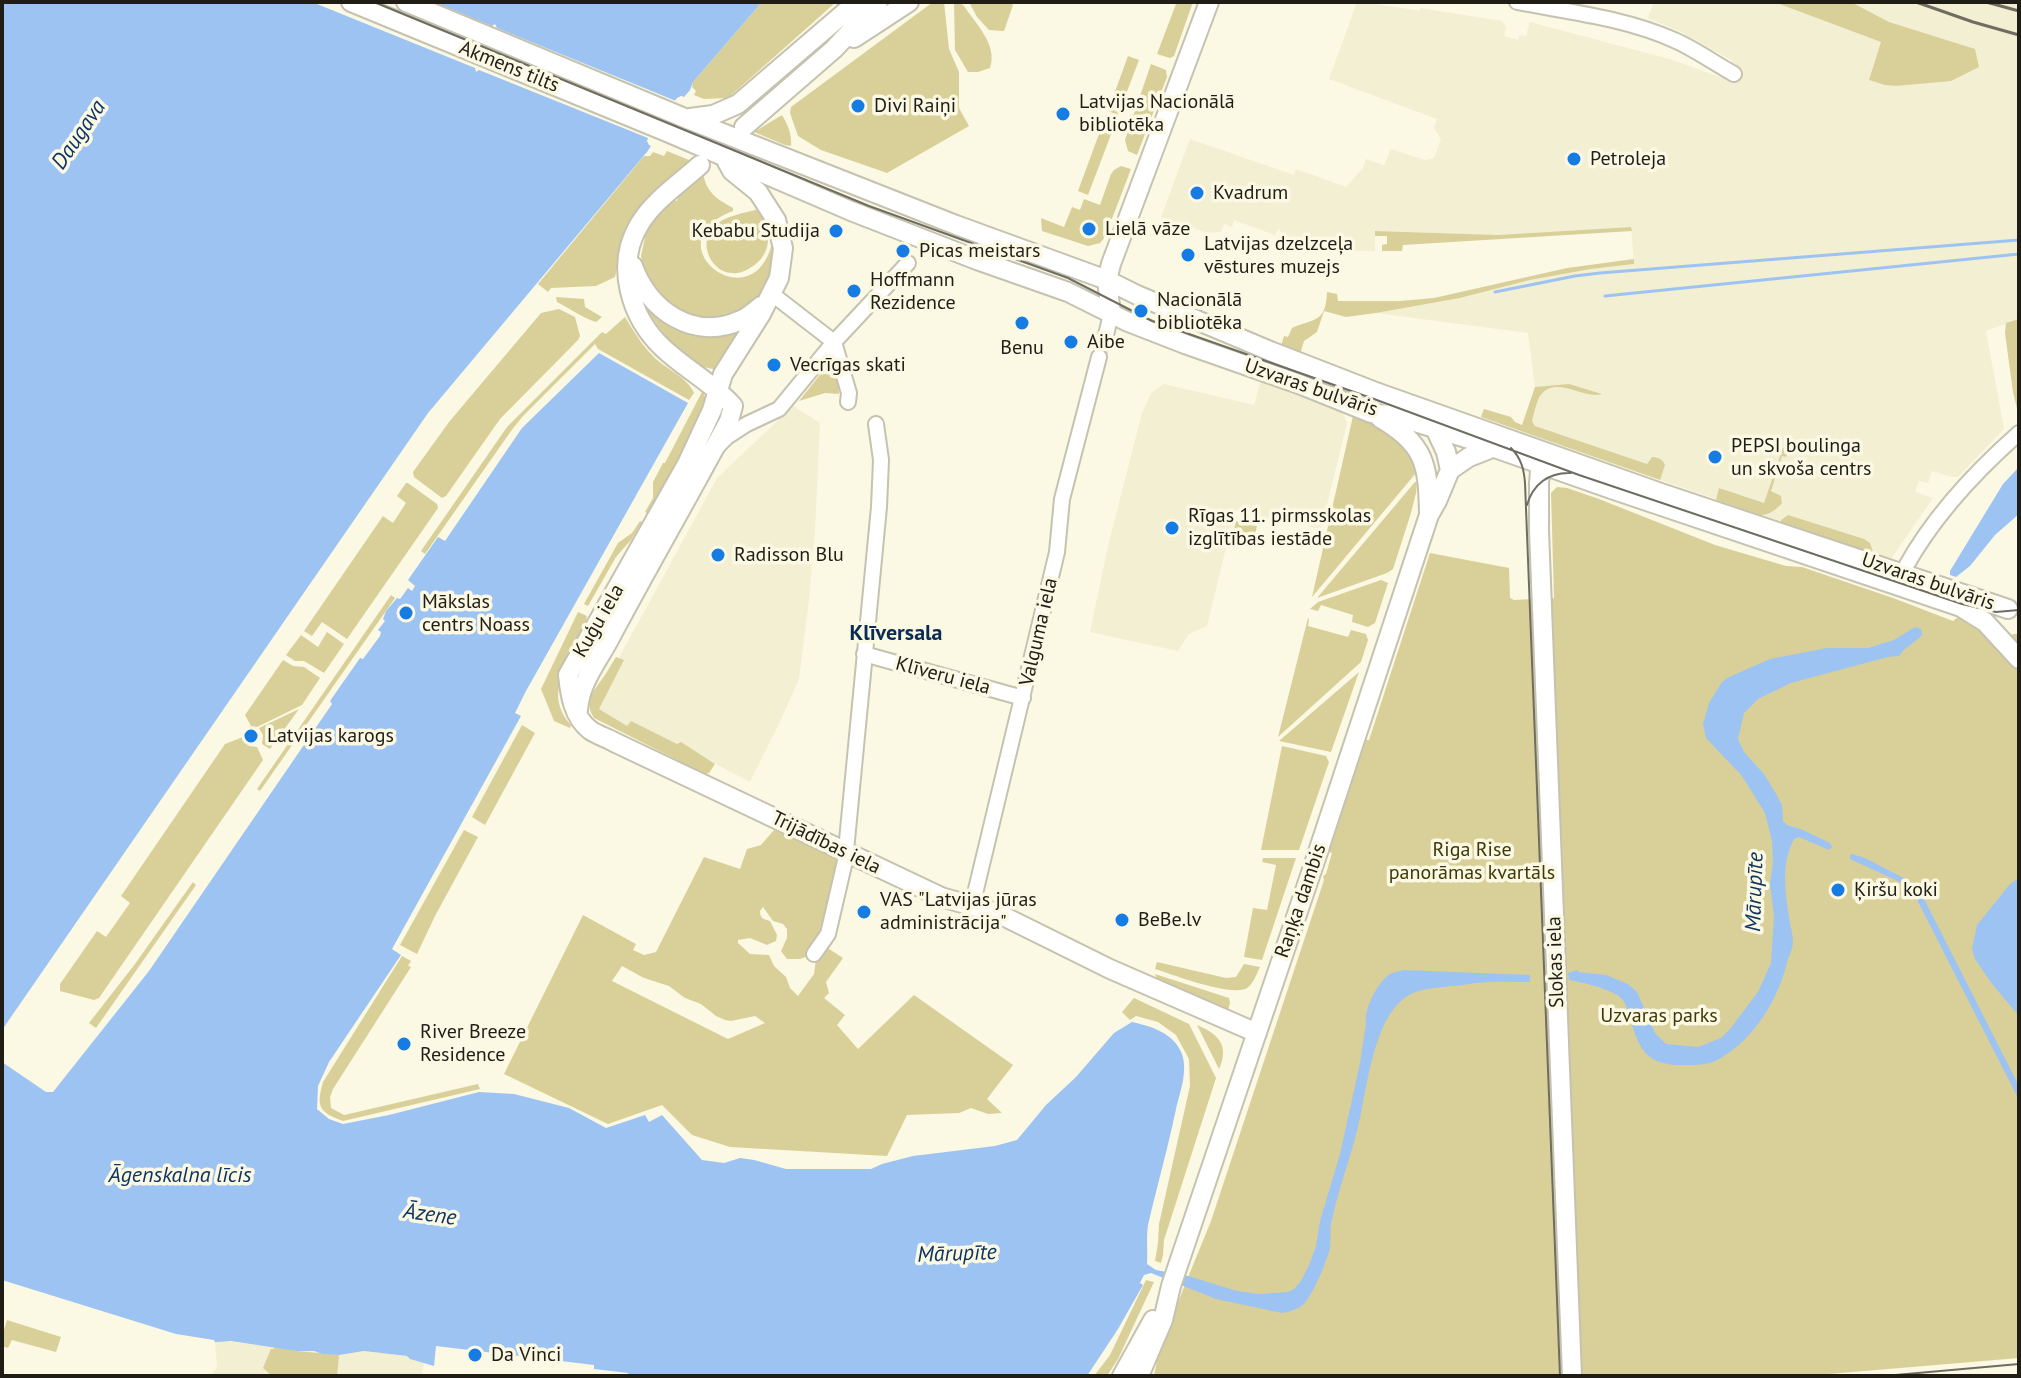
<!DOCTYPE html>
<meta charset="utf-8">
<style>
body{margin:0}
#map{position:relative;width:2021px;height:1378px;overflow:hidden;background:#fbf8e4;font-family:"PT Sans",sans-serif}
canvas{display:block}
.frame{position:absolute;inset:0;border:4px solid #1f1d16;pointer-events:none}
</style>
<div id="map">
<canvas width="2021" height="1378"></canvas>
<div class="frame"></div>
</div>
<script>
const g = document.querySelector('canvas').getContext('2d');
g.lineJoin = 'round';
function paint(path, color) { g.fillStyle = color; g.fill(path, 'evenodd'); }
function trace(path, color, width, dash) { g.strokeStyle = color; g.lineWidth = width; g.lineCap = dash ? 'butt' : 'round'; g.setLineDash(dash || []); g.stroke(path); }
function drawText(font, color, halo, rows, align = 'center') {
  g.font = font + ' "PT Sans",sans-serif'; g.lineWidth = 7; g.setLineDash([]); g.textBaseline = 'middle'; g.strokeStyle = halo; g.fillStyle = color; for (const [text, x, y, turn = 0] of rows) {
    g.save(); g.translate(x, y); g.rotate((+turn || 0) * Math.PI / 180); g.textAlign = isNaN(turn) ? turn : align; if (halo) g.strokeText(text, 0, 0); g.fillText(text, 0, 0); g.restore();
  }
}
const built = new Path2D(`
 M1357,2H1373V4L1416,10L1419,11L1420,8L1502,21L1506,27L1504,36L1518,40L1520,35L1526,36L1530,22L1673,60L1730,81L1735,68L1731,60L1679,31L1648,18L1654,2H1774L1882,42L1889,22L1851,2H2019V319L1986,331L2004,429L1958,477H1952L1932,471L1928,483L1919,481L1915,492L1933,498L1891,559L1520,432L1535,387L1528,333L1376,313L1460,298L1530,280L1591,269L1634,264L1631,227L1498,235L1375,231V251L1308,250L1296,245L1278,229L1275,235L1234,220L1232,227L1224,224L1221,232L1208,233L1161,217L1190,139L1294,175L1296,169L1346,187L1363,168L1366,159L1384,165L1391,149L1425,160L1434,158L1441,139L1434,128L1437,119L1329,79Z
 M1261,380L1340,407L1347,423L1321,529L1235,511L1207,626L1189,634L1178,651L1090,632L1108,546L1142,413L1152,392L1164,384L1254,405Z
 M793,406L820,423L815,531L809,600L799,679L778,726L750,782L710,761L704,771L591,709L717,478Z
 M221,1341L274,1346L339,1355L364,1351L408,1356L410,1359L424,1362L422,1376H211L217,1367L215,1342Z`);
const green = new Path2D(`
 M762,2H847L840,8L835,3L728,98L704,99L694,95L696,91L692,87L693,82Z
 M933,2H944L949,49L959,72V108L969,126L887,173L821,150L798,136L790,113L791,107Z
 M954,2H959L964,6C976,24 998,45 990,68L978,72H968L955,50Z
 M969,2H1010L1013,5L1004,31L989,30L977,17Z
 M1173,2H1193L1174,56L1170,58L1157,54L1176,4Z
 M1774,2H1851L1889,22L1975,49L1979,67L1951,81L1896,86L1885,85L1869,80L1881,42Z
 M1128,56L1139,60L1118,115L1108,111Z
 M1151,64L1166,70L1167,77L1137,155L1128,151L1125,140Z
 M782,115C788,125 792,134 791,146L785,145L754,132Z
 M1106,115L1113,118L1111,123L1115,124L1088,195L1078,191Z
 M667,151L694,162C676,179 637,207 627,228C619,244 619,261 615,277L596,286L551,288L548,292L538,284L644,156H650L653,152L664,156Z
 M1121,166L1131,169L1105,237L1100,243L1088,246L1042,231L1041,218L1064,227L1072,207L1080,210L1084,199L1100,205L1111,174L1114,170Z
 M703,171C705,192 717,199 733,208V211C648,243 757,327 773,238L776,254L767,289L742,314L706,322L671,310L648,284L641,256L645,237L651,219L671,199L677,201L679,194Z
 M759,209C771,230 774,254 750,268C745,271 739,274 733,273C711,273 698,243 713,227C724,216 744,213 759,209Z
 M1631,227L1632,231L1403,245L1402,251H1382V245L1387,244V236H1375V231L1498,235Z
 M1634,259V264L1591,269L1530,280L1460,298L1376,313L1346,317L1324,311L1317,332L1304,341L1300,354L1283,348L1281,346L1284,336L1288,337L1292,328C1313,318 1326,324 1327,292L1337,294L1338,301H1400L1434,298L1567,268Z
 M556,297L584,299L585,307L602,317L596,322C585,319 569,308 557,302Z
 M646,308C677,334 699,343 739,332L740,336L716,369C690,370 658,329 646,308Z
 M559,309L575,317L580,336L578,340L500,419L446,496L442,498L414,477L413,472L449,422L541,313Z
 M625,317C634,332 643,347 656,359C668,370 688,378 694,393L689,400L598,349L595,344L523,416L511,431L425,554L421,551L507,427L602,332L606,334Z
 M2019,319V417L2013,392L2005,333L2006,323Z
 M830,362L838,373L839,394L825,393L799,401Z
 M1569,384L1602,394C1584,400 1555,374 1540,396C1536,403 1534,413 1532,421L1535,426L1647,464L1652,457C1657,457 1663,459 1665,465L1660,480L1481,417L1484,409L1511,417L1515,422L1522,425L1535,387Z
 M703,390L706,401L705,406L652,516L645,512L653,498V482L663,463H665Z
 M1355,415C1381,428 1408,443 1416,473L1312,597L1353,416Z
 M1783,448L1789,450L1786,457L1782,456L1771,491L1781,496L1782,503C1777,509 1768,516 1760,515L1716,500L1719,488L1764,503Z
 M1415,482H1417L1416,493L1411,513L1393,569L1387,573L1317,598Z
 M406,483H408L437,504L438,508L347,639L322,622L312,636L304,631L383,516L393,523L406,503L397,496Z
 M1557,487L1567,488L1599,499L1715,545L1786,566L1802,567L1893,598L1953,621L1959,616L1976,626L2007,662L2018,652L2010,637L2013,634H2019V1358L1805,1376H1154L1157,1361L1182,1292L1211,1221L1324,880L1323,876L1326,874L1332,853L1329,852L1366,740H1369L1430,553L1509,568L1510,598L1514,600L1554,598L1551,493Z
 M1788,515L1864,539L1870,543L1873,552L1870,553L1781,523V520Z
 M640,521L642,522L631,540L616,557L588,606L584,604L618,543L632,533Z
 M1236,521L1257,526L1252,547L1231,542Z
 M1381,580L1388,583L1375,623L1368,627L1352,622L1353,615L1321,605L1318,611L1310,609L1318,602Z
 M391,595L395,598L260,791L257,789Z
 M578,612L587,616C586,622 585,629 583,635C570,667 542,692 571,725L570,728L554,721L541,689Z
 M1308,618L1309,619L1308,626L1348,637L1351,630L1366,634L1368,640L1361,662L1278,737Z
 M327,632L344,644L324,673L304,661H295L286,655L301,635L318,647Z
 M616,657L624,660L599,709L627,726L631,721L677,744L681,742L715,764L709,773L705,774L594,718C583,701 595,689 605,675C609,669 612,663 616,657Z
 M283,660L293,666L304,667L320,678L302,705L257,727L251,726L245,715Z
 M1359,672L1331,752L1279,741Z
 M299,709L270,749L262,744L263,735L259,728Z
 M522,725L535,733L485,825L472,817Z
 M243,737L249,746L257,747L263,760L99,998L94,1000L60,991V984L97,931L106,937L130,903L121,896L225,744Z
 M1282,746L1326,756L1329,762L1299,850H1261Z
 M464,830L478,837L435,916L417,954L400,945Z
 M774,830L839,859L818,937L811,955L800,959H787L781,951L787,938V929L783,924L773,921L763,907L760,911C760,918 763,919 770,921L777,935L776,941L767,945L750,938L738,940V943L750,954L769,955L774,966L786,977L790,988L798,996L814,974L816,959L826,947L843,958L826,982L829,993L824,998L845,1015L837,1025L858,1049L914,995L1013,1065L987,1099L1002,1113L988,1114L971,1108L959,1113L907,1115L887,1156L730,1147L692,1135L662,1105L608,1124L504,1074L583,915L636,944L633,950L644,955L656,952L704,857L740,869L747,849L761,845ZM622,966L644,978L669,986L685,998L701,1004L716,1016L725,1020L731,1021L755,1016L765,1023L728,1039L612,981Z
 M1263,858H1296L1262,960L1244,957L1253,908L1267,910L1276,865L1262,862Z
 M193,882L196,885L96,1028L89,1023L135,964Z
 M402,956L411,961L408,966L411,967L333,1089L330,1097L331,1108L344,1115L478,1084L480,1089L343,1121C319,1112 316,1107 323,1082Z
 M1157,962L1226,978L1236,977L1244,964L1260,967C1256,975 1254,983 1247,988C1231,997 1174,975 1155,969Z
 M1155,974L1229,998L1230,1003L1228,1010L1164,983L1157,979Z
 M1134,998L1189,1024L1216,1078L1164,1240L1163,1255L1161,1263L1155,1261L1158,1243L1159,1224L1190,1086L1189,1059L1176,1035L1158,1022L1136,1016L1130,1020L1122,1012Z
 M1197,1025C1218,1034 1230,1045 1219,1069Z
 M1146,1280L1154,1282L1118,1359L1107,1376H1094L1110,1355Z
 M7,1320L61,1337L56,1352L12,1340L8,1348L2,1346V1336Z
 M224,1327L297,1351L339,1355L337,1376H272L263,1368L271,1349H274V1346L231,1341L215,1342Z`);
const water = new Path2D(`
 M2,2H762L693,82L690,90L684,97L681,96L677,98L647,141L651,146L647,152L428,413L2,1030Z
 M599,353L688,403L526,691L515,713L521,716L392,949L401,955L329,1062L318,1086L317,1109L329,1119L343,1124L389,1115L479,1092L514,1094L569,1108L606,1128L645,1115L649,1122L662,1115L702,1160L724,1163L740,1158L754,1160L786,1169H871L882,1164L913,1156L995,1146L1017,1140L1046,1105L1076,1077L1114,1033L1132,1022C1151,1026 1174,1033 1182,1054C1188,1072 1180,1092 1176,1109C1168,1148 1157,1186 1148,1225C1146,1238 1148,1251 1147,1264L1156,1270L1188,1276L1237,1291L1259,1294L1288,1292L1294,1289L1301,1281L1309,1265L1316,1246L1320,1221L1340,1154L1360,1063L1366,1023C1364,1008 1378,982 1390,974C1394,972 1399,971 1404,970L1530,975V982C1512,982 1493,981 1475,983C1467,984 1459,986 1451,986C1437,988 1421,988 1409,995C1371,1017 1367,1097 1356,1135C1348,1165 1337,1194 1331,1224C1330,1232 1331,1240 1330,1248C1327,1261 1313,1294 1304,1304C1299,1309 1289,1312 1282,1313L1216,1299L1151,1273L1144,1275L1140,1283L1143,1285L1118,1329L1087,1376H628V1373L594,1369V1365L436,1346L434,1366L410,1359L407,1356L364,1351L339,1355L322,1354L314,1351H297L231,1341L215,1342L214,1340L176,1334L2,1280V1062L46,1092H53L149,971L332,704L330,701L360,658L363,659L380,636L381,632L378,630L385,621L383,619L386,611L397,598L400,599L408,588L412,591L415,586L408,580L438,537L445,541L522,428Z
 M2019,467V514L1995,535L1970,566L1956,577L1950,575V571L2003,484Z
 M1915,627L1921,629L1922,635C1915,643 1903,648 1899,656L1888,657L1791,683L1758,699L1744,713L1738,739L1744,752L1764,774L1775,792L1782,805L1783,821L1787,825L1803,830L1830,843L1832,847L1829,850L1799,837L1794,839C1781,864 1785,890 1789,917C1790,925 1793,934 1793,941C1793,947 1790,954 1788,959C1779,998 1756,1037 1721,1058C1711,1065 1697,1065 1685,1065C1650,1066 1639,1053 1631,1020C1629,1013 1626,1003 1621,998C1612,989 1581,982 1569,980L1568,973L1577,970L1578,972L1606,975L1628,984L1637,992L1655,1033L1666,1044L1698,1047L1721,1038L1730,1029L1758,992L1771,963L1774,916L1770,884L1773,862L1772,841L1765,813L1742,776L1706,738L1703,724L1709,703L1722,682L1729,677L1770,659L1827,648H1868L1894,640Z
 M1852,854L1865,858L1917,885L2019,1086V1100L1914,894L1902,883L1850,859V855Z
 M2019,878V1016L1992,984L1975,959L1972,949L1977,925L2010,884Z`);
const pier = new Path2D(`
 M312,2H434L492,26L495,24L497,28L676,101L681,96L688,99L685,101L681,100L652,141L654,147L649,145L647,141L648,138L479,70L476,72L475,68Z`);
const stream = new Path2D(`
 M1495,292L1575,276L1600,273L2019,240
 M1605,296L2019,254`);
const streetTunnel = new Path2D(`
 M1099,357L1106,335`);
const street = new Path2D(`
 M1517,2C1569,12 1625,18 1674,40C1695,49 1714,63 1734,74
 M772,294L834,342L849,393L848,402
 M1106,335L1111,314
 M718,446L727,437L747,424L779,409L834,342L908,263
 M1905,568C1933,517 1976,471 2019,433
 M864,654L1023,698
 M972,906L1057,552L1062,499L1099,357
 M814,954L828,934L845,861L879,507L881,460L876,424`);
const secondary = new Path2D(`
 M351,2L667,132L851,211L977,260L1068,292L1126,321L1185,344L1299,384L1371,413L1396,416L1472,440L1611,489L1961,607L1985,622L2019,659
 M406,2L687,119L956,225L1107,280L1137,295L1270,351L1373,391L1661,493L2008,609
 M854,38L909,2
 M690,118L713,115L738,104L857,2
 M744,127L834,49L878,2
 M727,162L732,171L758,192L776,220L783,248L779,278L761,314L723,374L712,410L687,464L568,675C570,694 573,717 590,730C597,735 607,738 614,742L941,897L997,913L1110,969L1257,1033
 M633,266C648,310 694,342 741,320C748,317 755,311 761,306
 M1111,314L1107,280L1111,264L1209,2
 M1380,418C1425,444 1428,464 1429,513
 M1433,424L1446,452L1450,470
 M1541,456L1539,484V531L1572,1376
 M578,710C580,682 598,661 610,638C649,565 690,494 729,421L733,406C713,383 685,369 663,348C630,317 615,265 639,225C653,201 680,183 700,165
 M1122,1376L1153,1320
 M1139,1376L1163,1320L1171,1286L1315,861L1429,515L1437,501L1450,470L1469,457L1492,448`);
const tram = new Path2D(`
 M374,2L869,206L1068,278L1152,321L1374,399L1579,475L1962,604L1996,612L2019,610
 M1511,448C1521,458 1524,469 1525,483L1560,1376
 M1527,505C1533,484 1549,472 1571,473
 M1884,1376L2019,1364`);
const rail = new Path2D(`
 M1916,2L1973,22L2019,35
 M1986,2L2019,11`);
const markers = [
 [858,106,8,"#147ce3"],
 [1063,114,8,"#147ce3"],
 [1574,159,8,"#147ce3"],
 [1197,193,8,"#147ce3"],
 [1089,229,8,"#147ce3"],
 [836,231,8,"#147ce3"],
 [903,251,8,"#147ce3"],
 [1188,255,8,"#147ce3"],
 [854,291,8,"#147ce3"],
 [1141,311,8,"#147ce3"],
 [1022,323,8,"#147ce3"],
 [1071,342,8,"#147ce3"],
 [774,365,8,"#147ce3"],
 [1715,457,8,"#147ce3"],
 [1172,528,8,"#147ce3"],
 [718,555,8,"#147ce3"],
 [406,613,8,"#147ce3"],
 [251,736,8,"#147ce3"],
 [1838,890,8,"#147ce3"],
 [864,912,8,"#147ce3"],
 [1122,920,8,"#147ce3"],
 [404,1044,8,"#147ce3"],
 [475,1355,8,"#147ce3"]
];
const streetNames = [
 ["Akmens tilts",509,67,22],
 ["Uzvaras bulvāris",1311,388,19],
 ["Uzvaras bulvāris",1928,582,19],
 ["Kuģu iela",599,621,-60],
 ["Valguma iela",1039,632,-77],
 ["Klīveru iela",943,676,15],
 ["Trijādības iela",826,843,26],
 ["Raņķa dambis",1301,901,-71],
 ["Slokas iela",1556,962,-92]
];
const poiNames = [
 ["Latvijas Nacionālā",1079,102],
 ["bibliotēka",1079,125],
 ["Divi Raiņi",874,106],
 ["Petroleja",1590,159],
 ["Kvadrum",1213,193],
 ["Lielā vāze",1105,229],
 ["Kebabu Studija",820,231,"right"],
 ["Latvijas dzelzceļa",1204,244],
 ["vēstures muzejs",1204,267],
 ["Picas meistars",919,251],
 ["Hoffmann",870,280],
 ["Rezidence",870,303],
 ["Nacionālā",1157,300],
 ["bibliotēka",1157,323],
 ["Aibe",1087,342],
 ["Benu",1022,348,"center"],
 ["Vecrīgas skati",790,365],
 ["PEPSI boulinga",1731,446],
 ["un skvoša centrs",1731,469],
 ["Rīgas 11. pirmsskolas",1188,516],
 ["izglītības iestāde",1188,539],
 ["Radisson Blu",734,555],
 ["Mākslas",422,602],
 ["centrs Noass",422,625],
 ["Latvijas karogs",267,736],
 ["Ķiršu koki",1854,890],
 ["VAS \"Latvijas jūras",880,900],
 ["administrācija\"",880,923],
 ["BeBe.lv",1138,920],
 ["River Breeze",420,1032],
 ["Residence",420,1055],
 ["Da Vinci",491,1355]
];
const parkNames = [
 ["Riga Rise",1472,850],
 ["panorāmas kvartāls",1472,873],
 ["Uzvaras parks",1659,1016]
];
const waterNames = [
 ["Daugava",79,135,-56],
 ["Mārupīte",1755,892,-88],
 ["Āgenskalna līcis",180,1176],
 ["Āzene",430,1215,8],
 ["Mārupīte",957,1254,-2]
];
const neighbourhoodNames = [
 ["Klīversala",896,634]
];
paint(built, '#f3efd3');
paint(green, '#d9d099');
paint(water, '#9dc3f3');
paint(pier, '#fbf8e4');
trace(stream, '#9dc3f3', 3);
trace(streetTunnel, '#dad7c5', 14, [14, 7]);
trace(street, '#c5c2af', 18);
trace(secondary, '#c5c2af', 22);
trace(street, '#fff', 14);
trace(secondary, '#fff', 18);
trace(tram, '#6f6d61', 2);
trace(rail, '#6f6d61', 3);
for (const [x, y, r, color] of markers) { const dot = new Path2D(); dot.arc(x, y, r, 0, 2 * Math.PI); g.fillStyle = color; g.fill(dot); trace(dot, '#fbf8e4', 3); }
drawText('20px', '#1f1d16', '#fbf8e4', streetNames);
drawText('20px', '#1f1d16', '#fbf8e4', poiNames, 'left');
drawText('20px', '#3f3705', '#fbf8e4', parkNames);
drawText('italic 22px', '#0e3560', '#fbf8e4', waterNames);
drawText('bold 22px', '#092c52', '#fbf8e4', neighbourhoodNames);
</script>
